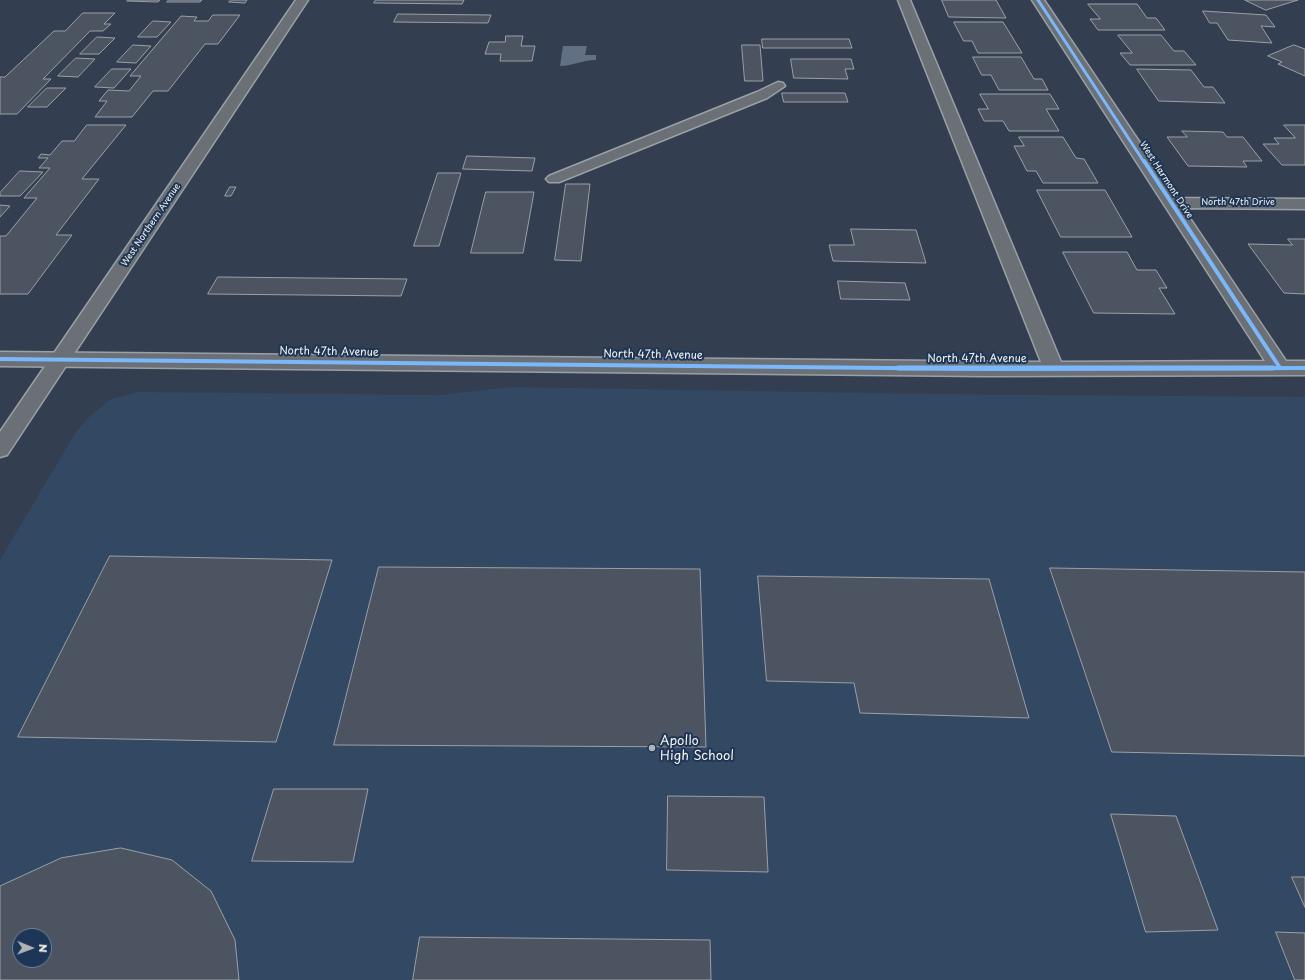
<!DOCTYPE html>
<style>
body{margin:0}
#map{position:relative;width:1305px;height:980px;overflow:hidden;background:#333f50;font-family:"Playpen Sans",sans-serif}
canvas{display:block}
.north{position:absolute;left:12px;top:928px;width:40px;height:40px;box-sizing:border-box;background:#1d3557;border:1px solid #738091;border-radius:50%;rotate:91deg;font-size:11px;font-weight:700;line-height:16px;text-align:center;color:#f4f1e8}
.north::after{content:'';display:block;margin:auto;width:14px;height:18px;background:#b0b3b3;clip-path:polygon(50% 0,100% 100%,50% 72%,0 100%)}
</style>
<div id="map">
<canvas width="1305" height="980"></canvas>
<div class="north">N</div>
</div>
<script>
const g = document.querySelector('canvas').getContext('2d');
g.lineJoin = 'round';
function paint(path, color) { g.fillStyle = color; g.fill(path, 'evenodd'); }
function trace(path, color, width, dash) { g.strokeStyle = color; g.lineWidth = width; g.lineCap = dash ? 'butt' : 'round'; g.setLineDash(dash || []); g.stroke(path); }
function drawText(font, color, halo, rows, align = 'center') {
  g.font = font + ' "Playpen Sans",sans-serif'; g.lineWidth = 4; g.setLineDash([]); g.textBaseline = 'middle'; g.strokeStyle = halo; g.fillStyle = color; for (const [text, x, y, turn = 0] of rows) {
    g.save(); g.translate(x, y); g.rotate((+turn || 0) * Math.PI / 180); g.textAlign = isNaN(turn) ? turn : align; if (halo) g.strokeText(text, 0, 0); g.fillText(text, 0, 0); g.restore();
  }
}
const built = new Path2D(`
 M511,387L928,394L1305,397V980H0V560L76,432L89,417L111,399L139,392L440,395ZM20,936H44V960H20Z`);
const water = new Path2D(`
 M563,46H587L585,55H596V60C582,60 573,66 560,66Z`);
const building = new Path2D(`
 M128,0H160L158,2L127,1Z
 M169,0H202L200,2H167Z
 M231,0H247L245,3L229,2Z
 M376,0H464L462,4L374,3Z
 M942,0H996L1006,18L949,17Z
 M1245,0H1298L1266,10Z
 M1088,4H1137L1147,18H1156L1165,30H1098L1090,19H1100Z
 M1203,11L1266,15L1275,27L1261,26L1272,43L1228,40L1217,23H1210Z
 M83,13H115L104,24H111L103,31H90L43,79H51L17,114H0V77H5L54,31H65Z
 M398,14L491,15L488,23L394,22Z
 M213,15H240L218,44H205L168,91H153L132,117H95L107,101H99L108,90L129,91L141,76H130L181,16L197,17L194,21H208Z
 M153,21L171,22L157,37H138Z
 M954,22H1003L1022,53H978L972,41H964Z
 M1118,35H1161L1174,51H1184L1196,65H1130L1120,53H1132Z
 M506,36H523L521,46H535L532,61H500L501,54H485L489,42H505Z
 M97,37L115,38L99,54H80Z
 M762,39H849L852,48H763Z
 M133,45L151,46L136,63L117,62Z
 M742,45H760L763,81H745Z
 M1294,45L1305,49V76L1278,64L1282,62L1268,56Z
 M973,57H1021L1034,79H1042L1048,90H999L991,75H982Z
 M76,58L95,59L78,77L58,76Z
 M791,59H851L854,69H845L848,79L794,78Z
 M112,69H131L114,88L95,87Z
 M1137,69L1191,70L1204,87H1213L1225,103L1159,101Z
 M47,88H66L47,107H28Z
 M782,93H845L848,102H784Z
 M980,94H1050L1059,109H1046L1059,131H1009L1003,121H984L978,109H988Z
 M87,125H126L82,179H99L56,235H72L28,294H0V236H6L37,198H24L50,168H39L48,158H38L41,154L50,155L62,141H74Z
 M1284,125H1305V165H1282L1263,144H1279L1274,138H1295Z
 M1182,131L1223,132L1227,137H1243L1262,161H1243L1247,167L1188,166L1167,137H1187Z
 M1019,137H1063L1076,158L1084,159L1098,183H1043L1036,171H1027L1014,146H1024Z
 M467,156L535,158L532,171L463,169Z
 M20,171L43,172L20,196H0V193Z
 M438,173H461L439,246H414Z
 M566,184H590L581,261L555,260Z
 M230,187H236L231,196H225Z
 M1037,190H1105L1132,237H1061Z
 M486,192H534L523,253H471Z
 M0,205L10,206L0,217Z
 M851,229L916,230L926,263L833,261L829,245H854Z
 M1288,239H1305V294L1284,293L1248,244L1292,245Z
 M1063,252H1127L1137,270H1156L1167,288H1159L1175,314L1094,313Z
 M218,277L407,279L401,296L208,294Z
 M838,281L905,283L910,300L841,299Z
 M110,556L332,560L276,742L18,737Z
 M379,567L700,569L706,747L334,745Z
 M1050,568L1305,572V756L1112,752Z
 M758,576L989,579L1029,718L860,713L854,683L767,681Z
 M274,789H368L353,862L252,861Z
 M668,796L764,797L768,872L667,870Z
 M1111,814L1176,816L1218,930L1146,932Z
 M121,848L172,860L211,891L235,940L239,980H0V886L61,858ZM20,936H44V960H20Z
 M1292,877H1305V907Z
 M1276,932L1305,933V980H1295Z
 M420,937L710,940L711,980H413Z`);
const minor = new Path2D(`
 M898,0H910L1061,362L1265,361L1032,0H1044L1177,198L1305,199V209L1183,208L1286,361H1305V375L987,376L0,366V352L1041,362Z
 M778,82L783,83L785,86L767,98L559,182H549L546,179L549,176L757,92Z`);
const major = new Path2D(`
 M296,0H308L7,455L0,457V432Z`);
const cyclewayFar2 = new Path2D(`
 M1038,0L1144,162`);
const cyclewayFar1 = new Path2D(`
 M1144,161L1280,368
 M0,359L987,369L1305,368`);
const cycleway = new Path2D(`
 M898,368H1273`);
const markers = [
 [652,748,4,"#b0b3b3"]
];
const farStreetnames = [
 ["West Harmont Drive",1166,180,57],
 ["North 47th Drive",1238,203],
 ["West Northern Avenue",151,225,-56]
];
const streetNames = [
 ["North 47th Avenue",329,352,1],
 ["North 47th Avenue",653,355,1],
 ["North 47th Avenue",977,359]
];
const nearPoinames = [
 ["Apollo",660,741],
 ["High School",660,756]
];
paint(built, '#334863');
paint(water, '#627083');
paint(building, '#4b5460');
trace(building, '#9ba0a6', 1);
trace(minor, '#9ba0a6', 3);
trace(major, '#9ba0a6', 3);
paint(minor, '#6b7077');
paint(major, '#6b7077');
trace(cyclewayFar2, '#7ab7fb', 3);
trace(cyclewayFar1, '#7ab7fb', 4);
trace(cycleway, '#7ab7fb', 5);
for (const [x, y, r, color] of markers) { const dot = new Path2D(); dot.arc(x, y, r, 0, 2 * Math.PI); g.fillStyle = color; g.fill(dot); trace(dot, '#1d3557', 1.5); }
drawText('9px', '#f4f1e8', '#1d3557', farStreetnames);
drawText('11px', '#f4f1e8', '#1d3557', streetNames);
drawText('13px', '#f4f1e8', '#1d3557', nearPoinames, 'left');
</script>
